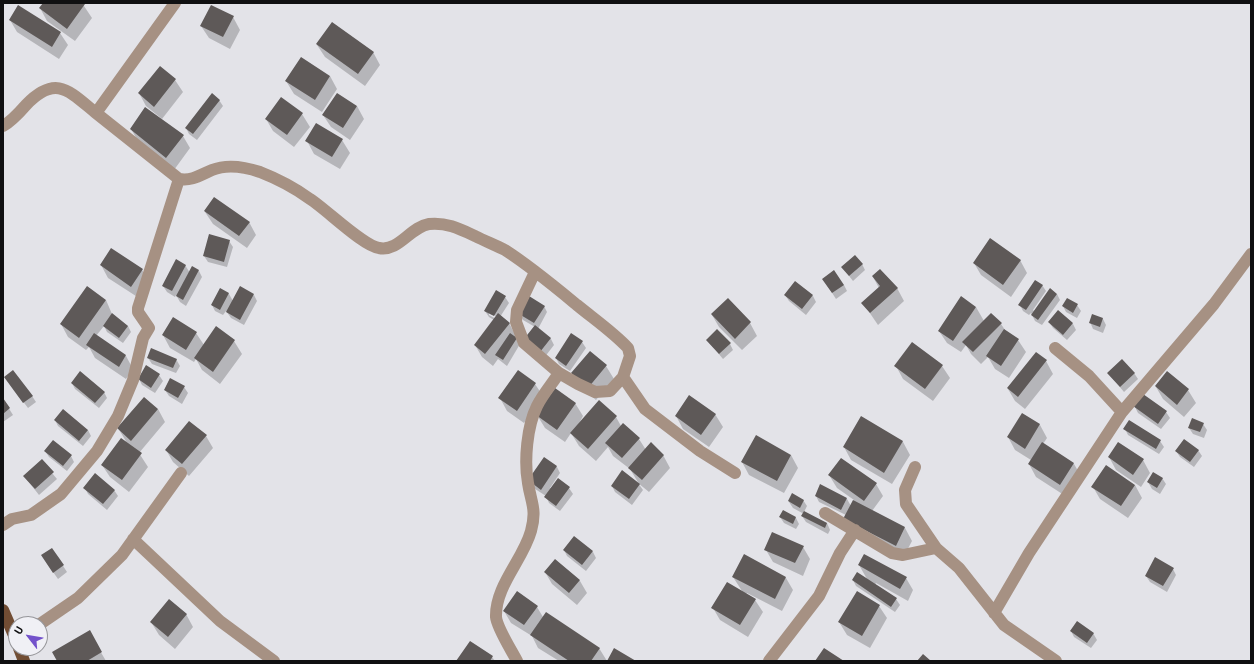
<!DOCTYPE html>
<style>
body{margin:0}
#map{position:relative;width:1254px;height:664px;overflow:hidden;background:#e3e3e8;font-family:Barlow,sans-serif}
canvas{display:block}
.frame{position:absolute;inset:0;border:4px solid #101011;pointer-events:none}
.north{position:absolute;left:8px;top:616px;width:40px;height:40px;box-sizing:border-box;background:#f0f0f5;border:1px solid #96969a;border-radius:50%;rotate:301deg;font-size:11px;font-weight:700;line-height:16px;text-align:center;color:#101011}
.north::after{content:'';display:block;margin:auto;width:14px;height:18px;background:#7352cb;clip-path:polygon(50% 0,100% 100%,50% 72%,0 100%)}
</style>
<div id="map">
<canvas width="1254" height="664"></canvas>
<div class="frame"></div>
<div class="north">U</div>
</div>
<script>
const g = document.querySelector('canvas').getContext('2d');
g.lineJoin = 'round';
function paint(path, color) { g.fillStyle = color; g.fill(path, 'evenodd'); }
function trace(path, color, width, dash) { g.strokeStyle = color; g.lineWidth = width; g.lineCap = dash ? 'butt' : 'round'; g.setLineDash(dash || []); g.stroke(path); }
const shadow = new Path2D(`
 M44,3H82L92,18L75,41L47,21L40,8Z
 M233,17L240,30L230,49L209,38L201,26Z
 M10,20L60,33L68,45L59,59L17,32Z
 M317,45L373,52L380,65L365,86L325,57Z
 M330,76L337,89L322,112L294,94L286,81Z
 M175,80L183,92L162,119L146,106L139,93Z
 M281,98L302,114L310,127L294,147L273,131L266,119Z
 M219,100L223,106L197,140L189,134L186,128Z
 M357,106L364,119L350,140L331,127L323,115Z
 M131,129L183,136L190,148L174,170L138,141Z
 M342,140L350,153L340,169L314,154L307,141Z
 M205,212L249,222L256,235L247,248L213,224Z
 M229,241L233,247L227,267L208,262L204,256Z
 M1020,260L1027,273L1011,297L981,275L974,263Z
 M862,264L865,270L853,281L842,267Z
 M101,265L142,270L150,282L139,298L108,278Z
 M185,265L190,273L193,268L199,271L202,277L186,306L180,302L176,295L175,297L167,292L163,286Z
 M873,277L897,288L904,301L878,325L863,303L879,288Z
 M827,285H844L847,291L836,299Z
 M1042,285L1046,291L1033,310L1034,311L1057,294L1060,300L1042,325L1035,321L1031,313L1029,315L1023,311L1020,305Z
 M220,289L229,294L233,301L254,295L257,301L244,325L231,318L226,311L223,315L215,311L212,305Z
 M785,295L813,296L816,302L806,315L789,301Z
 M505,297L509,303L500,317L509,323L520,344L507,366L498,359L493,366L482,357L475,345L494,320L489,317L485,311ZM489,312L499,318L498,320L489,315Z
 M1067,299L1077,305L1081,311L1077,318L1066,312L1063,306Z
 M106,300L112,314L128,326L131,332L123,343L107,332L104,326L96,336L126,356L133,369L126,379L95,358L89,347L86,350L68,337L61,324Z
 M544,306L547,312L538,329L551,339L554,345L544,358L529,346L535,327L523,320L520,314Z
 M976,307L984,321L1001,324L1005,330L1018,340L1026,352L1009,378L995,369L988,357L981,364L971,354L966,345L961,352L947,343L939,331Z
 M1058,312L1073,324L1076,330L1067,340L1053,328L1049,322Z
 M712,315L750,323L757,336L742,350L719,327Z
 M1093,315L1103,319L1106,325L1103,333L1093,329L1090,322Z
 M196,333L204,345L234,341L242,354L220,384L202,370L196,359L194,362L170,348L163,335Z
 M707,340L730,344L733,350L723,359Z
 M582,342L586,348L570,371L559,364L556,358Z
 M912,344L942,366L950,378L933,401L903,379L896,366Z
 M590,352L606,366L614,379L596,400L579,386Z
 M148,358L176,359L180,366L176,373L152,364Z
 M1046,361L1053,374L1025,409L1015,401L1008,389Z
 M1108,373H1134L1138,379L1124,392Z
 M1167,373L1188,390L1196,403L1184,417L1163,399L1156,387Z
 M159,375L163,381L155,393L142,385L139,379Z
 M9,383L32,396L36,402L28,408Z
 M72,383L104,392L107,398L99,408L75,389Z
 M535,384L543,396L524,423L507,411L500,398Z
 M184,387L188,393L182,404L169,396L165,390Z
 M3,399L13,415L3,422Z
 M575,403L583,416L576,429L616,417L621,426L639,439L646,450L663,455L670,468L649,492L638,483L643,490L632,505L615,492L612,486L639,484L630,469L613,456L608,447L596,461L579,446L571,433L565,442L545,428L537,415Z
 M1135,407L1166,412L1170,418L1161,429L1138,413Z
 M158,409L165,422L139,453L148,467L129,492L110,477L102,465L127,443L118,428Z
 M715,414L723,427L709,447L683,429L676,416Z
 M1023,414L1040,425L1047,438L1043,444L1074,464L1081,476L1067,497L1036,477L1029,464L1031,460L1015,450L1008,437Z
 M862,417L903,442L910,455L892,484L851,460L844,447Z
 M55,420L88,430L91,436L83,446L58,426Z
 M1203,424L1207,430L1204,438L1193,434L1189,428Z
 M1125,429L1160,441L1164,447L1159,454L1128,435Z
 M206,436L213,448L189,476L173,462L166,450Z
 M1198,450L1202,456L1194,467L1180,457L1176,451Z
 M45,451L71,456L74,462L67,471L49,457Z
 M791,455L798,468L784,493L749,475L742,462Z
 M1109,457L1143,460L1150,473L1141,487L1116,470Z
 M544,458L557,467L560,473L550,488H569L573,494L560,511L549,503L546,496L532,487Z
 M42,461L57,479L39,495L24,476Z
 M829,475L876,484L883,496L872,511L905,528L912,541L903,558L846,515L819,502L816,496L847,499L851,506L854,500L837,488Z
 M1162,478L1166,484L1160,494L1152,489L1148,482Z
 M1135,485L1142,498L1128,518L1100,499L1093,487Z
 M85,488L114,490L118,496L107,510L88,494Z
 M803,500L807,506L804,512L827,523L830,530L828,534L806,522L802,516L804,514L793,508L789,502Z
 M783,512L796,518L799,524L796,529L784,523L780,517Z
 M803,547L810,559L803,576L773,562L766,550Z
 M52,549L67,572L58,579L46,562Z
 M564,550L593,552L596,558L586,571L567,556Z
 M744,556L786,578L793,590L782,611L747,593L746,594L755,600L763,612L748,637L720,620L713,608L742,591L733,577Z
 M555,560L580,581L587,593L577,605L552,584L545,572Z
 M859,565L906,578L913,590L908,601L876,583L875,585L896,599L900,605L895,612L856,586L853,580L867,579Z
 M1173,569L1176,575L1167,592L1150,582L1146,576Z
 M879,606L887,618L870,648L847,635L839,622Z
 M537,607L543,617L599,648L607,661H559L538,648L532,636L511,623L504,611Z
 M186,614L193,627L175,649L159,635L151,622Z
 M1071,631L1093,633L1097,640L1091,648L1074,637Z
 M89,632L106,661H58Z
 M470,642L492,657L495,661H457Z`);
const building = new Path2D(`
 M43,3H83L85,4L67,29L39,8Z
 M18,5L61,32L52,47L9,20Z
 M211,5L234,16L223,37L200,26Z
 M332,22L374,52L358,74L316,44Z
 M301,57L330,76L315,100L285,81Z
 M160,66L176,79L154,107L138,93Z
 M212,93L220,100L193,134L185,128Z
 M337,93L357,106L343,128L322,115Z
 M281,97L303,113L287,135L265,119Z
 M145,107L184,135L166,158L130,129Z
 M316,123L343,139L332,157L305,141Z
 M214,197L250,222L239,236L204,211Z
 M209,234L230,240L224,262L203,256Z
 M990,238L1021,260L1003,285L973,263Z
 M111,248L143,269L131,287L100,265Z
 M855,255L863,264L849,276L841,267Z
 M176,259L186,265L172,291L162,286Z
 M192,266L199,270L183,300L176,296Z
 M880,269L898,288L870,313L861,303L880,286L872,276Z
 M834,270L844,285L832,293L822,279Z
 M1035,280L1043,285L1026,310L1018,305Z
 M795,281L813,295L802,309L784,295Z
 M87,286L106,300L79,338L60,324Z
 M240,286L254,294L240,320L226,312Z
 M220,288L229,293L220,310L211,305Z
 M1050,288L1057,294L1038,320L1031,315Z
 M496,290L506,296L494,316L484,311Z
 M529,296L545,306L534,323L519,314Z
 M961,296L976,307L953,341L938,331Z
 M728,298L751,322L735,339L711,314Z
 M1067,298L1078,304L1073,313L1062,306Z
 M1058,310L1073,323L1063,335L1048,322Z
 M112,313L128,326L119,338L103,326Z
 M498,313L510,323L485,354L474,345Z
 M991,313L1002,323L973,352L962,342Z
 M1092,314L1103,318L1100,327L1089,323Z
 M173,317L197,332L186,350L162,335Z
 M535,325L551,338L540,352L524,339Z
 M216,326L235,340L213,372L194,358Z
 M717,329L731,343L719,354L706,340Z
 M1004,329L1019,339L1001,366L986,356Z
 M94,333L126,355L119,367L86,345Z
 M510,333L517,338L503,360L495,355Z
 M571,333L583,341L566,366L555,358Z
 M912,342L943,365L925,389L894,366Z
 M151,348L177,359L173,368L147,358Z
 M590,351L607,365L588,388L571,373Z
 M1036,352L1047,360L1018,397L1007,388Z
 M1122,359L1135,373L1120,387L1107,373Z
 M146,365L160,374L151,388L138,379Z
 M13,370L33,396L23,403L4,377Z
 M518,370L536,383L517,411L498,398Z
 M80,371L105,392L95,403L71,383Z
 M1167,371L1189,389L1177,405L1155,386Z
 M170,378L185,386L178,398L164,390Z
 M555,388L576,403L557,430L536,415Z
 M1143,394L1167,411L1158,424L1133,406Z
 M689,395L716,414L701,435L675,416Z
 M144,397L158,409L131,441L117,428Z
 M3,398L10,408L3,414Z
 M599,400L617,416L588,449L570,433Z
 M63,409L88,430L79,441L54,420Z
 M1022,413L1040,424L1025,449L1007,437Z
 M861,416L903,441L884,473L843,447Z
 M1192,418L1204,423L1200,432L1188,428Z
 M1129,420L1161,440L1156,449L1123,429Z
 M189,421L207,435L182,464L165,450Z
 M623,423L640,438L622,458L605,443Z
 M756,435L791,455L777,481L741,462Z
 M121,438L142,453L122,480L101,465Z
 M1184,439L1199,450L1190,462L1175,451Z
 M53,440L72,455L63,466L44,451Z
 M651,442L664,455L642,480L628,468Z
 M1042,442L1074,463L1060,485L1028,464Z
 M1118,442L1144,459L1133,475L1108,457Z
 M544,457L557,466L541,490L528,480Z
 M841,458L877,483L864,501L828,475Z
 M42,459L54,472L35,489L23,476Z
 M1106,465L1135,485L1121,506L1091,487Z
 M622,470L640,484L629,499L611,486Z
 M1153,472L1163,478L1157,488L1147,482Z
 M95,473L115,490L103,504L83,488Z
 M558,478L570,487L556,506L544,497Z
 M820,484L847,498L841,510L815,496Z
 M792,493L804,500L800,508L788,501Z
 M853,500L905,527L896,546L843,519Z
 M783,510L796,517L793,524L779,517Z
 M804,511L827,523L825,528L801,516Z
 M772,532L804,546L795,563L764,550Z
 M574,536L593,551L582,565L563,550Z
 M52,548L64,565L53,573L41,555Z
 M744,554L786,577L775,599L732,577Z
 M864,554L907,577L900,589L858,565Z
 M1155,557L1174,568L1163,586L1145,576Z
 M555,559L580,580L569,593L544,572Z
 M857,572L897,598L891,607L852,580Z
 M727,582L756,599L740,625L711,608Z
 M517,591L538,606L524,625L503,611Z
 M857,591L880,605L862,636L838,622Z
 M169,599L187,614L168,637L150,622Z
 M546,612L600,648L591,661H569L530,635Z
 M1077,621L1094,633L1087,643L1070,631Z
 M90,630L102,652L87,661H57L52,652Z
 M470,641L493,656L490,661H456Z
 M614,648L636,661H607Z
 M824,648L844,661H815Z
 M923,654L931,661H917Z`);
const street = new Path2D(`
 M96,113L179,179C193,181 200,175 212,170C227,164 245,167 260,172C278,179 295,188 310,199C326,209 363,246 379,248C399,252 410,227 429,224C446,222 460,229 475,236C485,241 495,245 505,250C530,266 554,286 577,305C594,319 613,332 628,348L630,356L623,377L645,409L700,451L735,473
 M3,126C12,121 19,113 26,105C56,74 69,91 96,113L175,3
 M535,272L517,310L516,322L524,343L559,373L578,384L595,392L610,391L623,377
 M1055,348L1089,376L1122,412
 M915,467L905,490L906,504L936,548
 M825,513L892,553L903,555L936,548L959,568L1004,625L1056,661
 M3,525L12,519L31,515L61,494L97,451L118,416L133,380L143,338L149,328L138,312V308L179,179
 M133,539L220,621L274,661
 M994,613L1029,553L1122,412L1214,304L1251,254
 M40,624L78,598L122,555L181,473
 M517,661C512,651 497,628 496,617C495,586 523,560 531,531C537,509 531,503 528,483C524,461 527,426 537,406C543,394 552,384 559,373
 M769,661L819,596L840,553L855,530`);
const primary = new Path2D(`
 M3,610L16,640
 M19,648L24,661`);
paint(shadow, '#0003');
paint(building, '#5e5958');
trace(street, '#a69183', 12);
trace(primary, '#714d34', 12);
</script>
